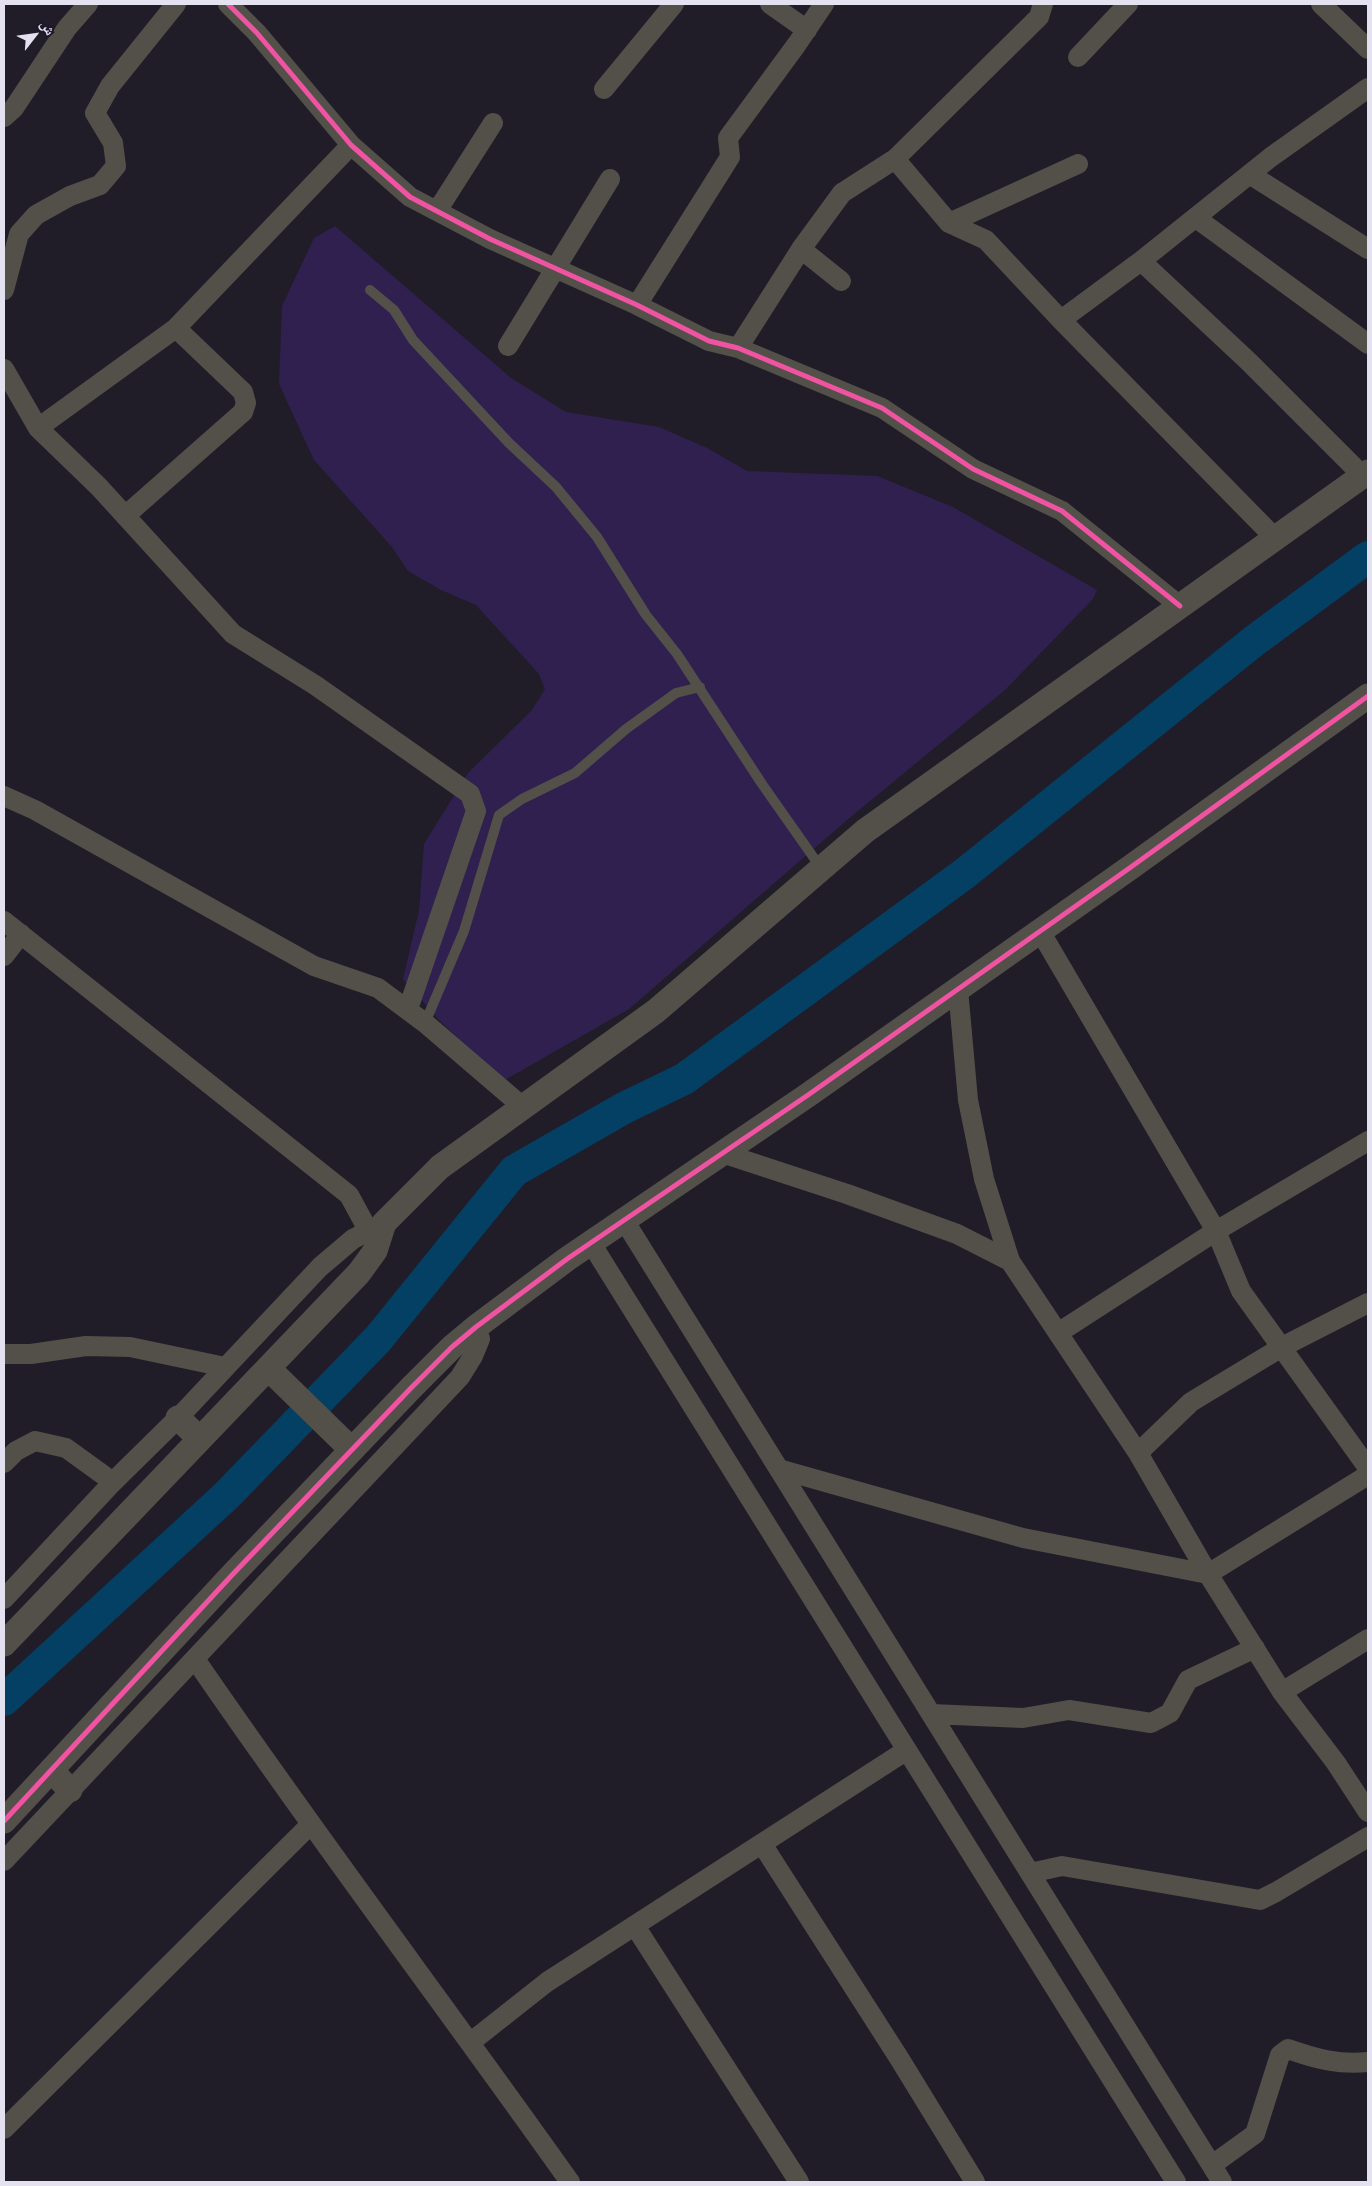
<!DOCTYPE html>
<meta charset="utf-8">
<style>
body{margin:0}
#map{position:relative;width:1372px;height:2186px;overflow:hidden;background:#201d28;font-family:"Libre Baskerville","Noto Naskh Arabic",serif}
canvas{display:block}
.frame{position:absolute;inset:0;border:5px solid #e4e1f0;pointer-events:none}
.north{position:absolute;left:10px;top:10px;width:50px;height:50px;-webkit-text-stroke:4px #1e182d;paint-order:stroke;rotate:60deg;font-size:14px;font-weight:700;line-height:20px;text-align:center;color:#e4e1f0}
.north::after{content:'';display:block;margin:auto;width:18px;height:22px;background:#e4e1f0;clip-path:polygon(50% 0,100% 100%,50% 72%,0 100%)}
</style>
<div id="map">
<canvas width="1372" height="2186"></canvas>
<div class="frame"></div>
<div class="north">ش</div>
</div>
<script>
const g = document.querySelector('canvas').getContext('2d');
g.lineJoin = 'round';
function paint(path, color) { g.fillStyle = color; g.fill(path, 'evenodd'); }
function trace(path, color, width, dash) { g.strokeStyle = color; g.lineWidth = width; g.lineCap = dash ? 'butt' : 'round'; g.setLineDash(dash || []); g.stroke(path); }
const green = new Path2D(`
 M335,226L511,378L566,412L659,427L707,448L747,471L877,476L953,507L1097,590L1093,599L1005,690L847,820L629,1009L503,1081L439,1020L403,979L419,911L424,844L468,773L532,710L545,689L539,674L476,605L441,590L408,571L392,547L314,460L279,384L282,306L314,238Z`);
const river = new Path2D(`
 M4,1700L227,1495L378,1339L514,1171L624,1108L684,1079L964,874L1254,641L1368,557`);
const service = new Path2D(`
 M370,290L394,310L413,340L509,443L556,487L597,537L646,615L677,654L762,784L821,868
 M425,1023L464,931L499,815L522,799L575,773L626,729L676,693L700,687`);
const minor = new Path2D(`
 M228,4L257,33L351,145L410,197L490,239L637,305L709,341L738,348L882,408L973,469L1062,511L1180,606
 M770,4L807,30
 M1321,4L1368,49
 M1078,57L1128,4
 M604,89L674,4
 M4,117L14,108L67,28L88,4
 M895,159L949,223L986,240L1061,320L1275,538
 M1251,175L1368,249
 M437,211L493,123
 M1196,218L1368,344
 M949,223L1078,164
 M841,281L801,249L842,193L895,159L1039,17L1043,4
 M4,290L19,234L36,215L70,196L100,185L116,166L113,143L95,113L110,86L176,4
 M637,305L730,157L728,138L797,44L824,4
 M1061,320L1141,261
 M508,346L610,179
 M738,348L801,249
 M4,369L38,428L99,487L233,634L315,685L470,794L476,811L408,1009
 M38,428L176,328L351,145
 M1363,476L1248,361L1141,261L1271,157L1368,88
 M125,516L243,412L246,403L243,392L176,328
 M4,796L35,810L314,966L378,988L425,1023L523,1107
 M4,921L349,1195L368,1230
 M1040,931L1216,1231L1241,1291L1368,1468
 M4,956L21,934
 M958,989L968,1100L984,1179L1010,1261L1138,1453L1208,1574L1282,1692L1336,1763L1368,1812
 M722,1153L847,1194L957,1234L1010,1261
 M624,1220L1222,2182
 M591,1243L1176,2182
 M1058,1333L1216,1231L1368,1141
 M4,1354H31L86,1346L130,1347L225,1367
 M1138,1453L1191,1402L1282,1347L1368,1303
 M4,1463L16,1451L35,1441L66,1448L113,1482
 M779,1469L1023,1538L1208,1574L1368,1475
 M4,1599L113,1482L178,1418L320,1267L353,1239L384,1223
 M195,1659C316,1836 446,2007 570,2182
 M1282,1692L1368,1639
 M931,1714L1023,1718L1069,1710L1151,1723L1170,1713L1188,1680L1255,1648
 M762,1844L899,2058L975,2182
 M4,1861L460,1377L473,1356L480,1339L476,1327
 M1030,1873L1062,1866L1260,1900L1276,1892L1368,1837
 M635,1926L799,2182
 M471,2042L547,1982L907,1750
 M4,2129L311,1824
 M1212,2165L1255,2134L1280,2055L1288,2049C1316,2059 1339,2065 1368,2062`);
const tertiary = new Path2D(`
 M268,1368L352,1450
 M178,1418L200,1439
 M4,1644L359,1273L375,1251L384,1223L440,1167L656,1011L865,831L1368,472
 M51,1770L70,1790
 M4,1821L233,1574L412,1387L452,1347L476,1327L567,1259L808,1095L1131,867L1368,696`);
const cycleway = new Path2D(`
 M228,4L257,33L351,145L410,197L490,239L637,305L709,341L738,348L882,408L973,469L1062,511L1180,606
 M4,1821L233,1574L412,1387L452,1347L476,1327L567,1259L808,1095L1131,867L1368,696`);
paint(green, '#30204f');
trace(river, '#043f64', 32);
trace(service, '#525049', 10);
trace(minor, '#525049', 20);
trace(tertiary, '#525049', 25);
trace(cycleway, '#f153a3', 5);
</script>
